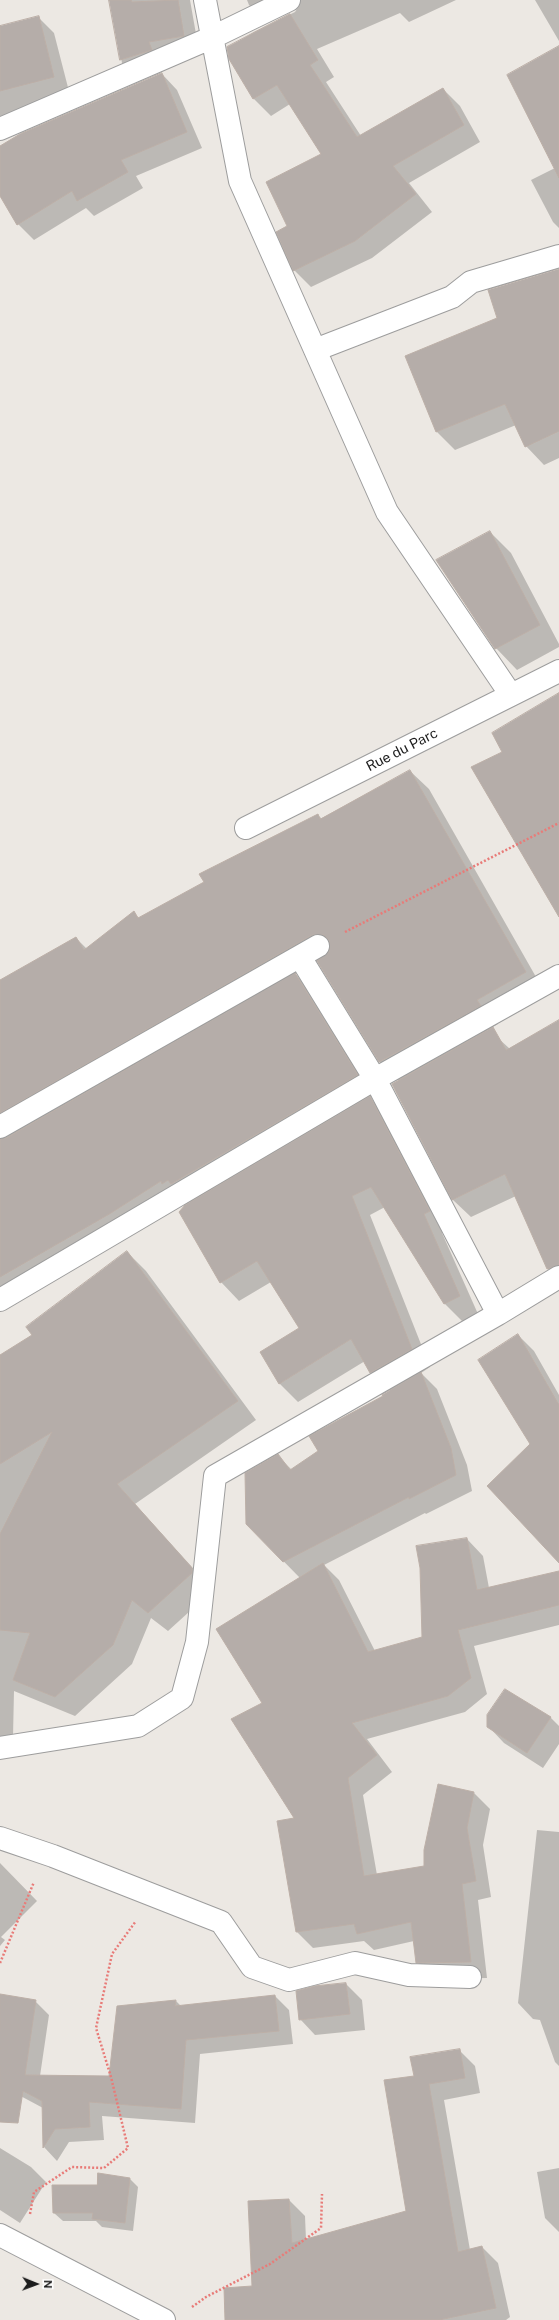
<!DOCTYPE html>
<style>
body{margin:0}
#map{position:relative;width:559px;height:2320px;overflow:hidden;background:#ece8e3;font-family:"Public Sans",sans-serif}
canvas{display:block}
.north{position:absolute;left:16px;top:2264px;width:40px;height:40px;-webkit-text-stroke:3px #fff;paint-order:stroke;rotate:91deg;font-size:11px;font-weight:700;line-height:16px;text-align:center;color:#1c1c1c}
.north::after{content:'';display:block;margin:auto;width:14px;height:18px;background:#1c1c1c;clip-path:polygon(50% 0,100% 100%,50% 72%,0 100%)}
</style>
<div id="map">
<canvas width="559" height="2320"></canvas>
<div class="north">N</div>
</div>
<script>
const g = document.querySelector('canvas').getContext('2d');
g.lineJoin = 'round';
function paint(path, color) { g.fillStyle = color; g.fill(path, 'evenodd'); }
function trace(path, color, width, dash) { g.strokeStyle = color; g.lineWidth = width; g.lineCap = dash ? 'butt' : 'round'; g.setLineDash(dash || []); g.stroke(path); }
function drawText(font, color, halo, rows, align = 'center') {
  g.font = font + ' "Public Sans",sans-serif'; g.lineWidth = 3.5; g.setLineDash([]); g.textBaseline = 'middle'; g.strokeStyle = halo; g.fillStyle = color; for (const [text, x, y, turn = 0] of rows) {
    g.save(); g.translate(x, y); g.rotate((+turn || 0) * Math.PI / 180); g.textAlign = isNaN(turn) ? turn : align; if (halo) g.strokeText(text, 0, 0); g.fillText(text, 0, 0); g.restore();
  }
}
const shadow = new Path2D(`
 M110,0H190L199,51L137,79L122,63Z
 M247,0H456L409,22L400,13L317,49L334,77L326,82L361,136L443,89L460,106L480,142L409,183L432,212L372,258L311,287L294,270L289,226L323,155L290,104L271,116L254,99L230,58L228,48L254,32L295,12L299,6L266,22L249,5Z
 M535,0H559V41Z
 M38,17L54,33L72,103L0,120V27Z
 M559,47V228L553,222L531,180L555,168Z
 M162,74L177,90L202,148L136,176L143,188L94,216L86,208L34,240L18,224L0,194V147Z
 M559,277V458L544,465L526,446L516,425L455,450L437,432L406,357L498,318Z
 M490,532L511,553L559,644V647L517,670L496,648Z
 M410,771L429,789L544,991L495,1019L498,1024L480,1035L498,1038L510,1049L559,1034V1280L548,1269L516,1196L471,1217L453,1200L393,1084L399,1081L380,1062L318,961L295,974L314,993L376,1094L369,1097L388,1116L448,1230L442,1233L478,1314L463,1322L444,1303L385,1207L370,1215L430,1367L421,1373L437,1389L467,1465L472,1491L426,1514L425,1513L324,1565L339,1580L375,1651L423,1638L467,1539L483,1556L489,1588L559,1572V1625L474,1646L487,1694L465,1712L367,1739L392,1772L363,1795L377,1875L425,1867L474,1793L490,1809L483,1845L491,1897L478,1900L487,1978L433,1979L417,1962L414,1941L374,1950L364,1941L313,1948L297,1932L296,1818L263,1703L300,1578L247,1524L278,1456L292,1470L319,1452L390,1391L371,1372L365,1361L298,1402L280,1384L262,1353L300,1329L271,1282L239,1301L221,1282L191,1202L187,1199L0,1307V981L76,938L87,949L134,913L139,918L206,883L318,815L322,819Z
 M127,1252L146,1271L256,1420L135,1504L211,1588V1592L168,1631L151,1618L132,1664L75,1716L14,1691L13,1737H0V1356L33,1336Z
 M518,1335L534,1351L559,1395V1562L532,1445Z
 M505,1690L551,1718L559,1726V1744L543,1768L504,1743L488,1726Z
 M537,1830L559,1832V2066L555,2062L540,2020L533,2019L518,2003Z
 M0,1863L37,1901L1,1937L5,1940L0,1946Z
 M346,1984L362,2000L365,2030L315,2035L300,2019Z
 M0,1995L35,2001L49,2015L40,2076L110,2077L176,2001L181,2006L275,1996L289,2010L293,2044L200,2054L195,2123L102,2116L104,2140L69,2142L57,2161L44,2147L43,2108L0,2085Z
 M459,2050L475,2066L480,2093L444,2100L470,2250L482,2247L498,2263L510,2317L506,2320H226L253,2287L289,2200L305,2216L306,2240L408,2212L415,2077Z
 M0,2148L31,2167L46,2182L20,2223L0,2210Z
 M559,2168V2232L545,2218L537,2172Z
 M130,2179L138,2187L133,2231L102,2227L96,2221H63L54,2213L97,2186Z`);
const building = new Path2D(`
 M109,0H131L132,2L178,0L184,36L149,42L152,50L120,60Z
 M290,14L318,60L310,65L357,137L443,88L464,125L393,166L416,194L355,241L293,271L276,232L287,226L266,182L321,154L277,85L253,99L229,59L227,47Z
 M39,16L54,77L0,91V26Z
 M559,46V178L507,75Z
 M162,73L187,132L121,160L128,172L77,201L72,191L17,225L0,196V146L20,134Z
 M559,269V431L525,447L505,404L436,432L405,356L497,318L488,290Z
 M490,531L540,625L495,649L436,560Z
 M559,693V917L471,767L502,752L492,733Z
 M410,770L526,972L477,1000L481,1006L379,1062L317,961L329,952V940L324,935H312L0,1113V980L76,937L84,950L134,911L138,918L204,882L199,874L318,814L320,819Z
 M295,973L358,1075L171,1184L168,1180L162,1184L161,1181L111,1213L0,1277V1139L6,1138Z
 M559,1020V1265L547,1269L505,1174L452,1200L392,1084L493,1027L506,1050Z
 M370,1096L430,1211L424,1214L460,1296L444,1304L371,1187L352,1196L412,1349L370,1373L351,1339L279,1384L260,1352L299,1328L257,1261L220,1283L179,1212L185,1205Z
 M127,1251L238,1401L117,1484L192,1568V1573L148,1613L132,1600L113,1645L55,1697L13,1680L30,1633L0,1630V1534L52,1432L0,1464V1355L32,1335L26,1327Z
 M518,1334L559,1405V1563L487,1486L530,1444L478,1360Z
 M421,1372L451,1448L456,1475L409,1499V1497L283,1562L246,1524L245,1473L278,1454L290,1470L318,1451L309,1436L383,1396L382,1395Z
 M467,1538L477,1590L559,1571V1605L458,1630L471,1678L448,1696L352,1723L377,1755L348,1778L364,1876L424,1866V1850L438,1784L474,1792L467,1828L476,1881L462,1884L471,1962L416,1963L411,1922L357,1934L354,1924L296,1932L277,1821L294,1818L231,1719L262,1703L216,1629L323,1563L368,1652L422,1637L420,1568L416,1546Z
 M505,1689L551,1717L527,1753L487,1727V1715Z
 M346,1983L350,2014L299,2020L296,1991L315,1986Z
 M0,1994L36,2000L25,2075L109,2076L117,2006L176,2000L175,2006L275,1995L279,2031L186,2040L181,2109L89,2102L90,2127L55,2129L43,2148L42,2101L23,2091L18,2123L0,2122Z
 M460,2049L465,2078L429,2084L458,2252L482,2246L496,2308L439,2320H225L224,2288L252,2286L248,2201L289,2199L292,2243L406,2211L384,2080L414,2076L410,2057Z
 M98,2173L130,2178L125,2223L92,2219L93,2213H53L52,2185H97Z`);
const path = new Path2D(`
 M345,932L559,823
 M0,1963L34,1882
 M30,2214L34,2192L72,2167L104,2168L128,2148L111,2077L96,2028L112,1954L136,1921
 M192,2307L206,2297L270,2264L321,2228L322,2194`);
const minor = new Path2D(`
 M205,0L240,181L387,512L511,695
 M0,129L213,37L289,0
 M315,350L452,297L471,282L559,256
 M246,828L559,671
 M300,957L375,1079L498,1314
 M0,1127L318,946
 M0,1300L375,1079L559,976
 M0,1748L138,1726L182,1698L197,1642L215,1476L498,1314L559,1277
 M0,1838L53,1856L221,1922L252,1967L289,1980L355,1963L409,1975L470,1977
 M0,2235L164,2320`);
const streetNames = [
 ["Rue du Parc",402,750,-27]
];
paint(shadow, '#0003');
paint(building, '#b5ada9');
trace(building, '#bcafa7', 1);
trace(minor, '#9d9d9d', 24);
trace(path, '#e87b78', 2.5, [2, 2]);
trace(minor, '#fff', 22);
drawText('14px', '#1c1c1c', '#fff', streetNames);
</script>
